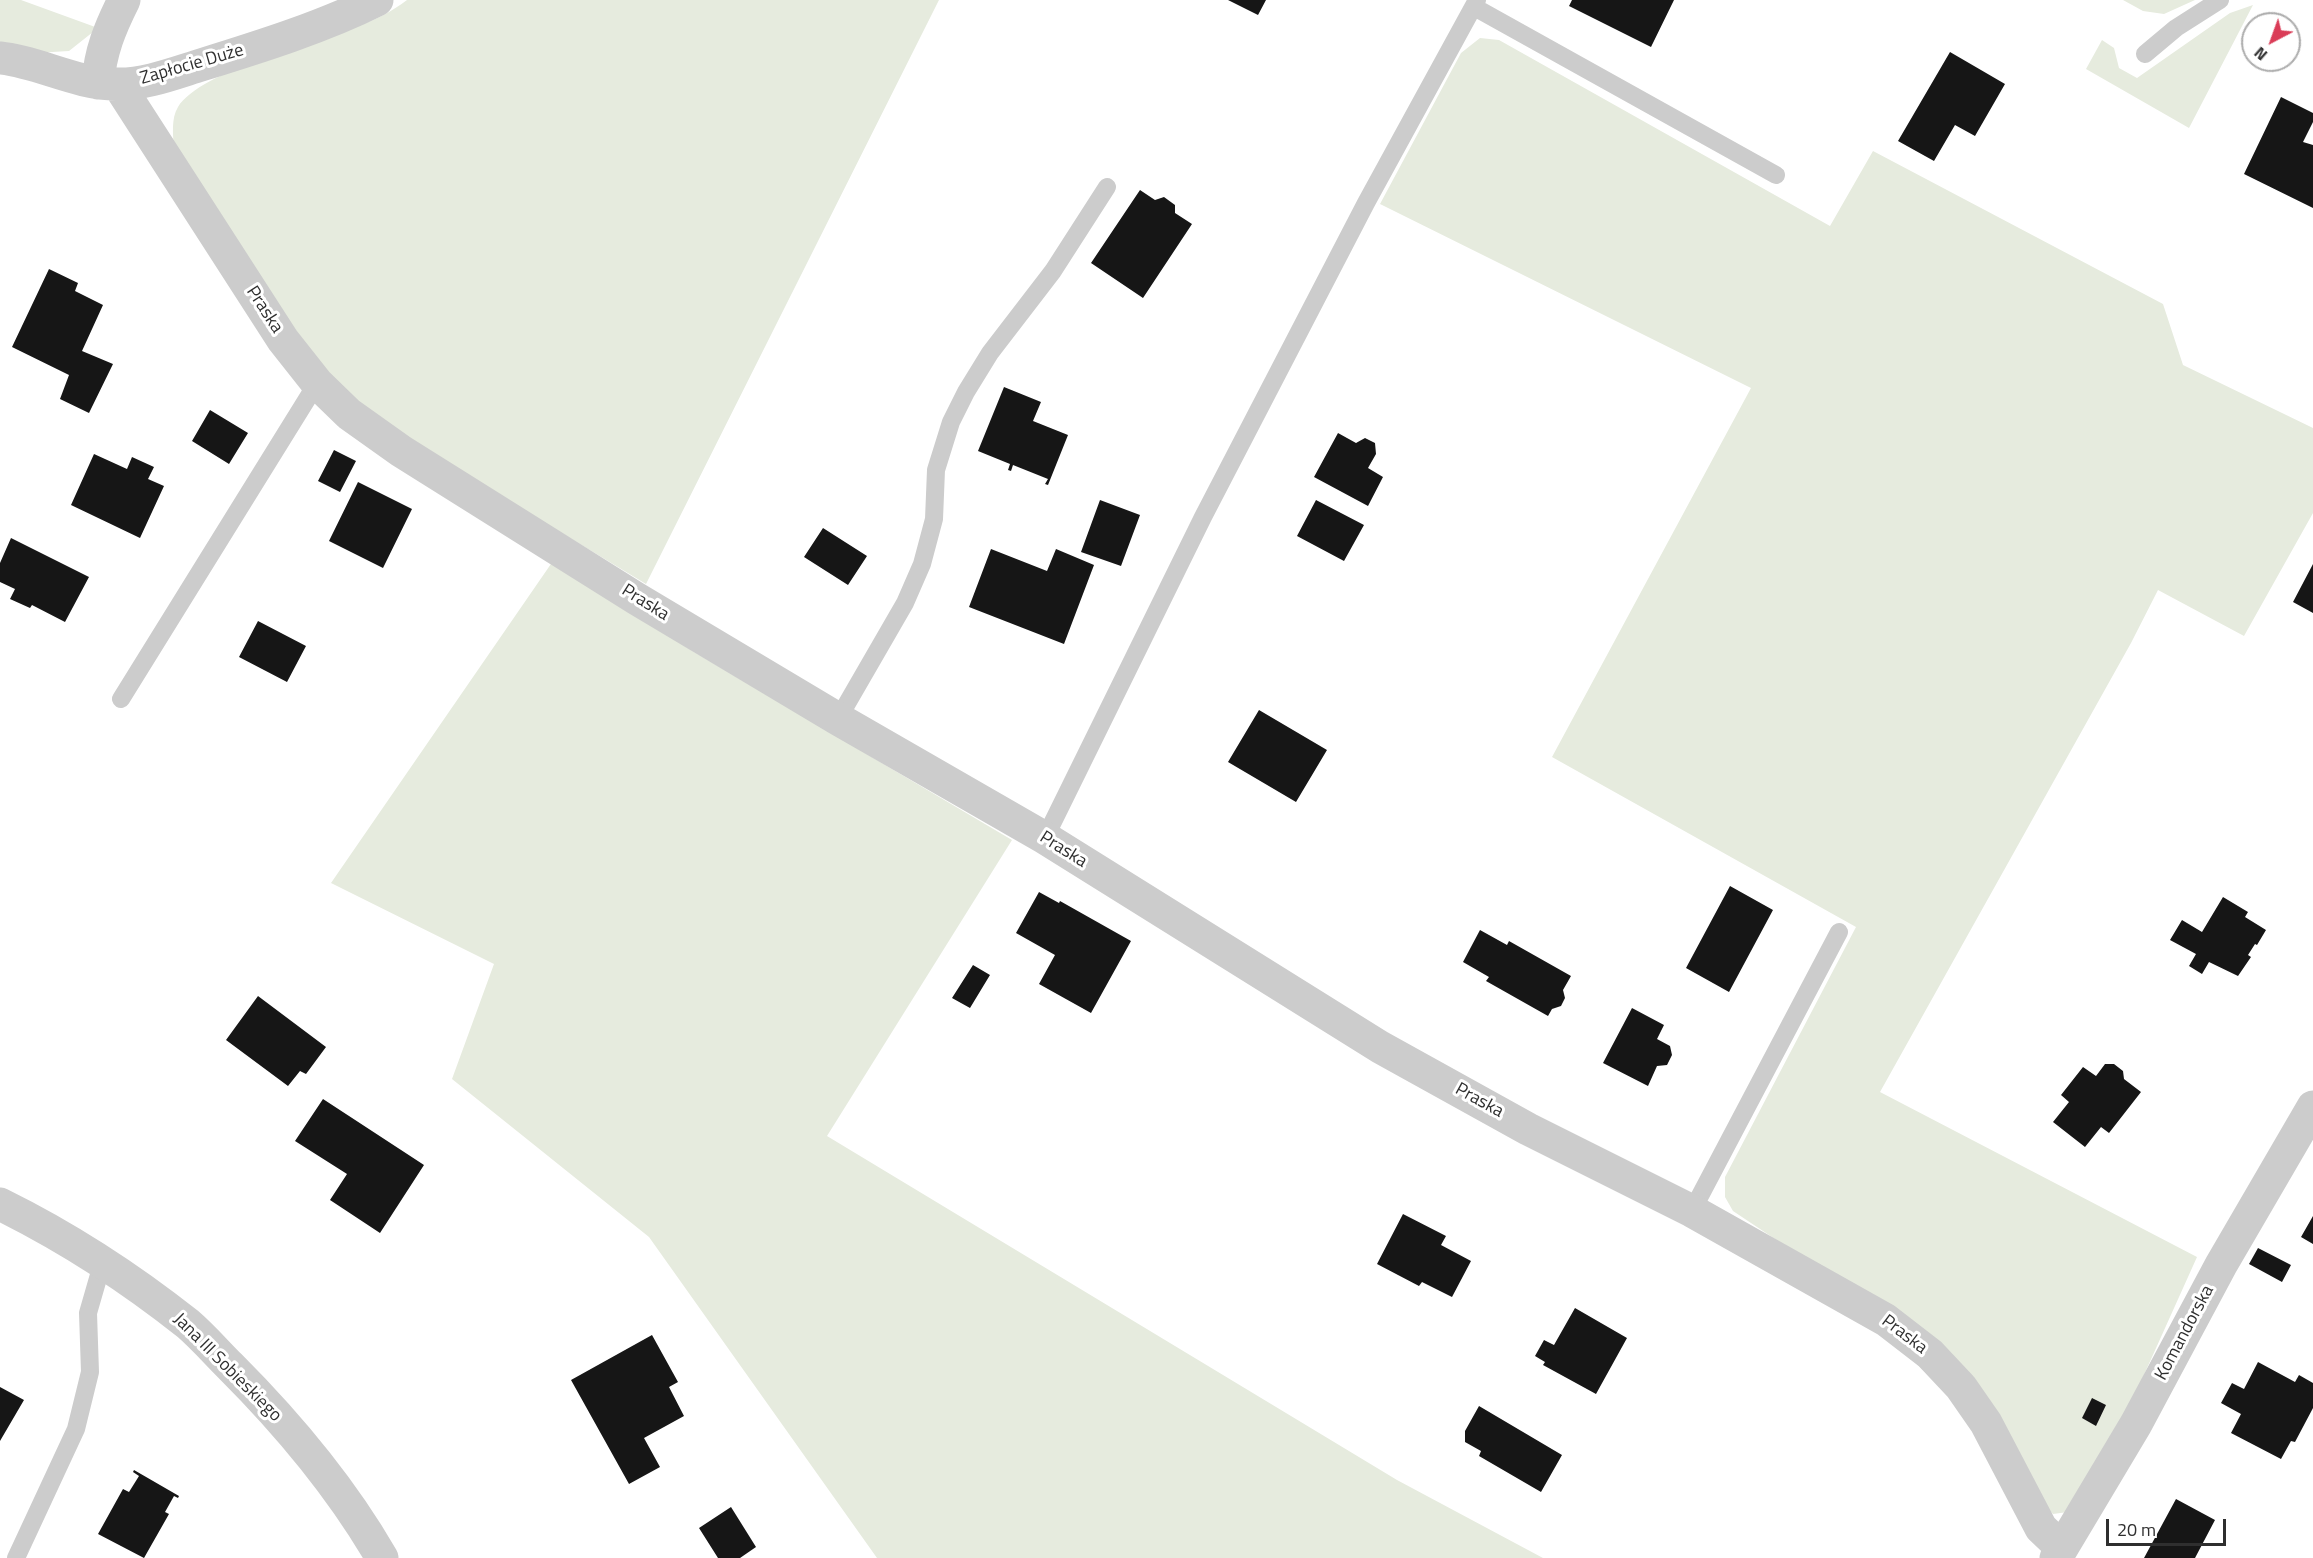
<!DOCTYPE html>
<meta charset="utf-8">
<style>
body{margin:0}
#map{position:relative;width:2313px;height:1558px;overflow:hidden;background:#fff;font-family:"Titillium Web",sans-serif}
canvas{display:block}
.north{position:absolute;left:2241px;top:12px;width:60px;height:60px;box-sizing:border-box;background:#fff;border:2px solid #acacac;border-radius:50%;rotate:221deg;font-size:16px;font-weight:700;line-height:24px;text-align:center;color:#2f2f2f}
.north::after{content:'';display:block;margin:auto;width:21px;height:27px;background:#da3c57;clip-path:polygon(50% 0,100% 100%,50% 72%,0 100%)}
.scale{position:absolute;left:2106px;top:1519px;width:120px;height:27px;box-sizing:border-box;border:3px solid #2f2f2f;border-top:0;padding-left:8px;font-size:18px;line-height:21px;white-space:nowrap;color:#2f2f2f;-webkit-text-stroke:4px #fff;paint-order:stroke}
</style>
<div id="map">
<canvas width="2313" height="1558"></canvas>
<div class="north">N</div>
<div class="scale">20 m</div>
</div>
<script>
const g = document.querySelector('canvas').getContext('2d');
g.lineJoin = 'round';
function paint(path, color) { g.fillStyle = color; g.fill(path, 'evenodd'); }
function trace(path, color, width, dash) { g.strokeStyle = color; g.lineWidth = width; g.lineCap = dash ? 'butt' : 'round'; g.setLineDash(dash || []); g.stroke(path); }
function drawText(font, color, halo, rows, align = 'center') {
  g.font = font + ' "Titillium Web",sans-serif'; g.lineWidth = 6; g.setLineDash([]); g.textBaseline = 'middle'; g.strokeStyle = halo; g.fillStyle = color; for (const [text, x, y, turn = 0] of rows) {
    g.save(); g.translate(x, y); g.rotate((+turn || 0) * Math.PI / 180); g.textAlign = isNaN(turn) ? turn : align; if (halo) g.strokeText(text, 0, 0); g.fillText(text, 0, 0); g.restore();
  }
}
const green = new Path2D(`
 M0,0H21L98,28L69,51L35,53L0,46Z
 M407,0H939L646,584L408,440L359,402L325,369L293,331L174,148C173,135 171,118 178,107C201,70 316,44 358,26C375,20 393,11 407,0Z
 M2123,0H2195L2164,14L2143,11Z
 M2253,5L2189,128L2086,69L2102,40L2114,48L2119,68L2137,78L2230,13Z
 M1480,38L1499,40L1830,226L1873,151L2163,304L2183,365L2313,428V513L2244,636L2158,590L2131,643L1880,1092L2197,1257L2125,1417L2068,1512L2053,1514L2036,1498L2017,1459L1808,1261L1733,1211L1725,1197V1177L1856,927L1552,757L1751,388L1380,204L1461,53Z
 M553,561L694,652L1012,840L827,1136L1397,1480L1543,1558H877L649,1237L452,1079L494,964L331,883Z`);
const building = new Path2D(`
 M1228,0H1266L1258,15Z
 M1572,0H1674L1651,47L1569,6Z
 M1950,52L2005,84L1975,136L1955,125L1934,161L1898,141Z
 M2281,97L2313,113V122L2303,142L2313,145V208L2244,174Z
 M1140,190L1155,200L1164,197L1175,205V213L1192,224L1143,298L1091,263Z
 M49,269L78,283L75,291L103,305L82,351L113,364L89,413L60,399L69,375L12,347Z
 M1004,387L1041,402L1033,421L1068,435L1048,485L1045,484L1048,479L1013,465L1011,471L1008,470L1010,464L978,451Z
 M210,410L248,433L229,464L192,441Z
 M1338,433L1356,443L1365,438L1375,443L1376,454L1368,468L1383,477L1368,506L1314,477Z
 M334,450L356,461L340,492L318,481Z
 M94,454L127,469L132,457L154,467L148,479L164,486L140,538L71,505Z
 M358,482L412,509L383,568L329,541Z
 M1100,500L1140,515L1121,566L1081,552Z
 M1316,500L1364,525L1344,561L1297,536Z
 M823,528L867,556L848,585L804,557Z
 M11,538L89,577L65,622L32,605L30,608L10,599L15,589L0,582V563Z
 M991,549L1047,571L1056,549L1094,565L1064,644L969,607Z
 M2313,564V613L2293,602Z
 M258,621L306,646L287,682L239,657Z
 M1259,710L1327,750L1296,802L1228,762Z
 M1730,886L1773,910L1729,992L1686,968Z
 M1039,892L1059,903L1060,901L1131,941L1091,1013L1039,984L1055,955L1016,933Z
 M2223,897L2248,912L2245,917L2266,930L2257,945L2255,944L2248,955L2251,957L2238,976L2209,962L2202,974L2189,966L2196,954L2170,940L2182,920L2202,932Z
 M1480,930L1507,945L1509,941L1571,976L1563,990L1565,998L1561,1006L1552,1009L1548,1016L1486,981L1489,977L1463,962Z
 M973,965L990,975L970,1008L952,998Z
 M258,996L326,1047L306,1074L300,1071L288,1086L226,1040Z
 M1632,1008L1664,1025L1657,1039L1670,1046L1672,1055L1667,1065L1657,1066L1648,1086L1603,1063Z
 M2105,1064H2114L2123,1071L2124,1079L2141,1092L2109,1133L2101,1127L2085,1147L2053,1122L2069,1102L2061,1095L2083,1067L2096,1076Z
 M323,1099L424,1165L380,1233L330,1200L347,1174L295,1141Z
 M1403,1214L1446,1236L1441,1245L1471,1261L1452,1297L1422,1282L1419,1286L1377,1264Z
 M2313,1216V1244L2301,1237Z
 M2258,1248L2291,1265L2282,1282L2249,1264Z
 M1575,1308L1627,1338L1596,1394L1543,1365L1545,1362L1535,1356L1544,1340L1554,1345Z
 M652,1335L678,1382L669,1387L684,1416L644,1438L660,1467L629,1484L571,1380Z
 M2258,1362L2295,1382L2299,1375L2313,1383V1408L2295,1442L2291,1441L2281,1459L2231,1433L2241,1414L2221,1403L2232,1383L2244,1389Z
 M0,1387L24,1400L0,1441Z
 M2092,1398L2106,1405L2096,1426L2082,1418Z
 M1479,1406L1562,1455L1541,1492L1479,1456L1481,1451L1465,1442V1431Z
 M134,1470L179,1496L178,1498L174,1496L165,1512L169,1514L144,1558L98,1534L123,1489L129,1492L139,1476L133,1472Z
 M2176,1499L2215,1520L2195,1558H2144Z
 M731,1507L756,1547L740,1558H718L699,1528Z`);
const service = new Path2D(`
 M1474,7L1776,175
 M2145,54L2176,28L2220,0
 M121,699L317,383
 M838,719L905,603L922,564L934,519L936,470L951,422L966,392L990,353L1053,271L1107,187
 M1045,838L1203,517L1366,203L1477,0
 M1692,1211L1839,932
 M16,1558L76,1429L90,1372L88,1313L103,1261`);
const minor = new Path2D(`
 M0,58C39,62 76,84 116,84C144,85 175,73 201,65C259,47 323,27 377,0
 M98,83C100,52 110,28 124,0
 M118,84L283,340L317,383L349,414L401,451L637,599L838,719L1045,838L1380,1047L1528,1129L1692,1211L1886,1320L1930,1354L1961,1387L1986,1423L2041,1528L2062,1548
 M2056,1558L2136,1424L2221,1265L2313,1107`);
const tertiary = new Path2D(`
 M0,1204C67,1237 130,1278 188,1324C203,1337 216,1352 230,1366C288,1424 341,1487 382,1558`);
const streetNames = [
 ["Zapłocie Duże",192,65,-16],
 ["Praska",264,310,57],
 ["Praska",645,603,32],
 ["Praska",1063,850,32],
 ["Praska",1479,1101,29],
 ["Komandorska",2185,1333,-62],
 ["Praska",1904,1335,37],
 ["Jana III Sobieskiego",227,1368,45]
];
paint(green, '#e6ebde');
paint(building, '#161616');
trace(service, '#ccc', 18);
trace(minor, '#ccc', 33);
trace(tertiary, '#ccc', 33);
drawText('18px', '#2f2f2f', '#fff', streetNames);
</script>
